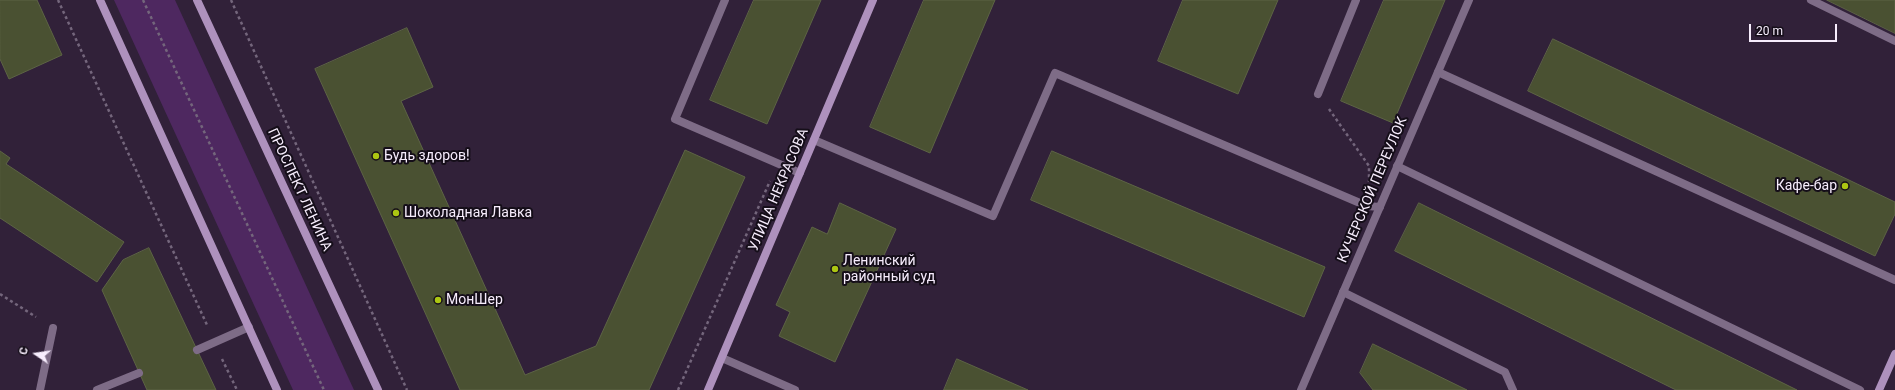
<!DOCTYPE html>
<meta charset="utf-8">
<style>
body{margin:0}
#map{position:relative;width:1895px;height:390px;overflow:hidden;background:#312139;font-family:Roboto,sans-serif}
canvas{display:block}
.north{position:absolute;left:16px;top:334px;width:40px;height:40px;-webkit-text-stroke:3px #150e19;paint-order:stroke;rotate:283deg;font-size:11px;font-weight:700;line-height:16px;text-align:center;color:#f7edfd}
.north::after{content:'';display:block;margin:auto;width:14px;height:18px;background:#f7edfd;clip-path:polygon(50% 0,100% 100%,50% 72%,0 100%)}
.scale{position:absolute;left:1749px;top:24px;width:88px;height:18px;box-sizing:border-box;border:2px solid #f7edfd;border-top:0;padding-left:5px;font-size:12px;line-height:14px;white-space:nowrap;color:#f7edfd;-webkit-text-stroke:3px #150e19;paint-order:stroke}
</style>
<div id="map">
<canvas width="1895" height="390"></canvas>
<div class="north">С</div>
<div class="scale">20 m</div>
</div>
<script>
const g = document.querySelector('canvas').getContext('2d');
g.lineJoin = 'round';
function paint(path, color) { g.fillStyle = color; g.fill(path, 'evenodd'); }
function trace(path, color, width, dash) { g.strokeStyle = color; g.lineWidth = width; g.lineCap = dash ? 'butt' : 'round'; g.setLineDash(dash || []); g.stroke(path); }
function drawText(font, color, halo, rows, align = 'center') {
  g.font = font + ' Roboto,sans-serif'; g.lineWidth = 4; g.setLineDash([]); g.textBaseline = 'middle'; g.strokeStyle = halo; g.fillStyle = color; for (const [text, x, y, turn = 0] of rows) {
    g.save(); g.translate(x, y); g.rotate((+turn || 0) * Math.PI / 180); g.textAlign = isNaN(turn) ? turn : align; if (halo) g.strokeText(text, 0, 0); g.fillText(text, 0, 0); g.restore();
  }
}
const green = new Path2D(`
 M114,0H175L354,390H293Z`);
const building = new Path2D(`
 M0,0H37L62,55L9,79L0,59Z
 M754,0H821L767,124L710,100Z
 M924,0H995L930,153L870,127Z
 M1183,0H1278L1238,94L1158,61Z
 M1384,0H1445L1393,123L1341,101Z
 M1827,0H1895V33Z
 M407,28L433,87L401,101L525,375L596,346L685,150L745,177L649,390H460L315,69Z
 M1553,39L1895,202V214L1875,256L1528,91Z
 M0,151L10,158L6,164L124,242L97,282L0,218Z
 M1052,151L1325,267L1304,317L1031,200Z
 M840,203L896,229L835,362L779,336L790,312L776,305L812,227L827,234Z
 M1419,203L1797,390H1676L1395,251Z
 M149,248L216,390H147L102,290L123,260Z
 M1373,344L1467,390H1373L1360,373Z
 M957,359L1028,390H944Z`);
const path = new Path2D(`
 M58,0L207,325
 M143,0L324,390
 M231,0L407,390
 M1329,109L1369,166V182
 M0,294L36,317
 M222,359L237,390
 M678,390L770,181`);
const lane = new Path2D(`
 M725,0L675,119L800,173
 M1811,0L1895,41
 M1438,72L1895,280
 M1318,94L1356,0
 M814,140L993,216L1055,73L1367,206L1380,207
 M1397,166L1860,390
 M1343,292L1505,372L1513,390
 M197,350L249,327
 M722,358L795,390
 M40,390L53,328
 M97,390L139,373`);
const street = new Path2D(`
 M1301,390L1469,0`);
const secondary = new Path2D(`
 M100,0L277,390
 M197,0L378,390
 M708,390L873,0
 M1879,390L1895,354`);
const markers = [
 [376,156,4,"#acc612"],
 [1845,186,4,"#acc612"],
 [396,213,4,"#acc612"],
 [835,269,4,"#acc612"],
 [438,300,4,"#acc612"]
];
const poiNames = [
 ["Будь здоров!",384,156],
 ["Кафе-бар",1837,186,"right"],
 ["Шоколадная Лавка",404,213],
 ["Ленинский",843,261],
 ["районный суд",843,277],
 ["МонШер",446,300]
];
const streetNames = [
 ["ПРОСПЕКТ ЛЕНИНА",299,190,65],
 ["УЛИЦА НЕКРАСОВА",779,190,-67],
 ["КУЧЕРСКОЙ ПЕРЕУЛОК",1373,190,-67]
];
paint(green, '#4e2860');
paint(building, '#4a5132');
trace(building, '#5d6445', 1);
trace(path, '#74667c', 2.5, [3, 3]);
trace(lane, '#7e6c87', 8);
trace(street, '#7e6c87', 8);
trace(secondary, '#ae91bd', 8);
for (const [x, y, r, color] of markers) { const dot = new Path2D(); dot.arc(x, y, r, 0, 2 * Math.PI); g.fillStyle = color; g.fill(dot); trace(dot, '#150e19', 1.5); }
drawText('14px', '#f7edfd', '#150e19', poiNames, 'left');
drawText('14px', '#f7edfd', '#150e19', streetNames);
</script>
